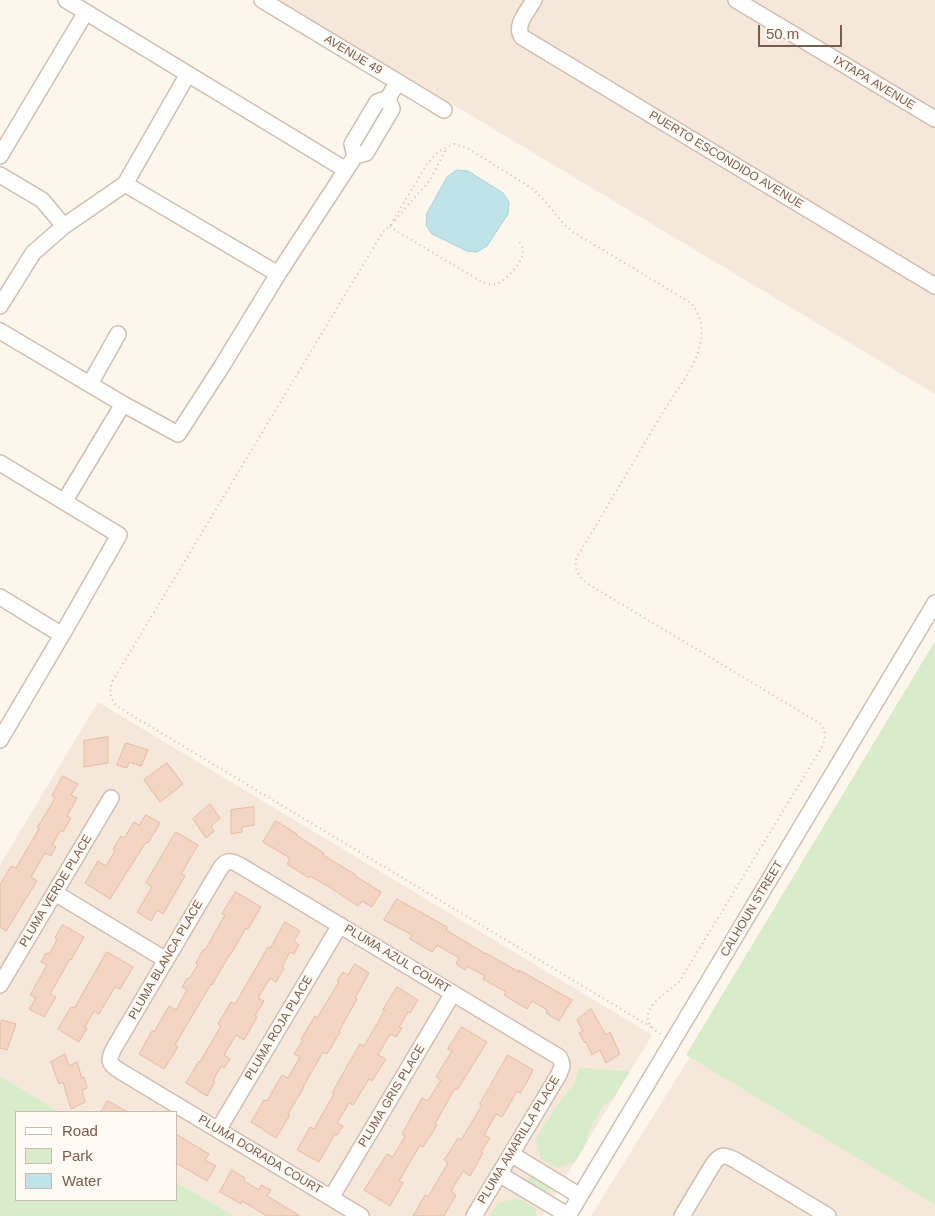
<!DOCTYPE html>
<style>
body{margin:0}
#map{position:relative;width:935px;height:1216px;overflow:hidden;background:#fdf6ec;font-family:Arial,sans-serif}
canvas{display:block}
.legend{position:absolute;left:15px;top:1111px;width:162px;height:90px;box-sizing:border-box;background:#fffaf3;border:1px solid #cabbb1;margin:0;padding:6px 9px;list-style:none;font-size:15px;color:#7a5c4d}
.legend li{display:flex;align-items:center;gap:10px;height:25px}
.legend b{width:25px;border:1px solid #cabbb1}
.scale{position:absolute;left:758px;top:25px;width:84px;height:22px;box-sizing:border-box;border:2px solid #7a5c4d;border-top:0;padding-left:6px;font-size:15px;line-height:18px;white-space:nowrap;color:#7a5c4d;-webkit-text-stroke:4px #fffaf3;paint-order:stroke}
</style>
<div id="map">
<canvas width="935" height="1216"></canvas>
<ul class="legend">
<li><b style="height:6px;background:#fff"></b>Road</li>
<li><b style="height:14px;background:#d8ecc9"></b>Park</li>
<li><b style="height:14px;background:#bfe3e8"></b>Water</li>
</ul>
<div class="scale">50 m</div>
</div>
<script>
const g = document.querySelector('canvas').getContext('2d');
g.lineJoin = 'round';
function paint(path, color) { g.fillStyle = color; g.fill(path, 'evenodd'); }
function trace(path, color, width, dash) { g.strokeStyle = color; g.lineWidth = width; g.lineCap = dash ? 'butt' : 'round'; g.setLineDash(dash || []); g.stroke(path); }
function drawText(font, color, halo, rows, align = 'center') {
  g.font = font + ' Arial,sans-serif'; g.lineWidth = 4.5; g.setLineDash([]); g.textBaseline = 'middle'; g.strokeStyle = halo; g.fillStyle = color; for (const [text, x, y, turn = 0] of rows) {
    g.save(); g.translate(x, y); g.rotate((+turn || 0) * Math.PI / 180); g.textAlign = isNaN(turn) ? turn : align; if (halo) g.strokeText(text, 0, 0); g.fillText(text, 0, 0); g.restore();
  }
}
const residential = new Path2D(`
 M279,0H935V394L432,92Z
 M98,702L652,1035L542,1216H234L176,1182V1112H60L0,1076V865Z
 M690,1057L935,1205V1216H591Z`);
const green = new Path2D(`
 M935,641V1205L686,1055Z
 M579,1068L630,1071L614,1097L603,1106L587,1134V1142L575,1162L557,1168L541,1159L536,1138L555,1108L574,1084Z
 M0,1076L60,1112H16V1200H176V1182L234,1216H0Z
 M531,1175H534C540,1179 561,1187 544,1193L528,1184V1178Z
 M518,1198L535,1208L537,1216H490L498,1203Z`);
const water = new Path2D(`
 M457,170L468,171L503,193L509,202L508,214L487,246L477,252L467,251L432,234L426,225L427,213L447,177Z`);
const building = new Path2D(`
 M108,737V763L84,767V741Z
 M126,743L148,750L141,766L129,762L127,768L117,765Z
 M167,763L183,784L160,802L144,780Z
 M63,776L78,784L71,795L77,798L67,816L71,818L63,832L61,830L52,845L56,847L51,856L45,853L31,877L37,881L6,931L0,927V885L11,866L16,868L39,829L37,828L55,798L52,796Z
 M210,804L220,818L211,826L214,831L206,838L193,819Z
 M254,807V825L242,827V832L231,834V810Z
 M146,815L160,823L148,843L146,842L110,899L85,883L98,861L106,866L115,851L113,849L121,836L124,838L134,822L139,825Z
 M276,821L297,834L296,835L324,853L323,855L356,875L355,876L381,892L372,907L362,901L358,906L331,888L310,876L309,878L287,864L290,858L263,842Z
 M176,832L198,845L181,874L185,876L163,914L157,910L151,921L137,912L152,887L146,883Z
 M236,892L261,907L248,929L246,928L231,954H230L212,985L211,984L175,1045L178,1047L164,1069L139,1054L152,1031L154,1032L169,1006L176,1010L187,990L182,987L187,978L189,979L198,965L196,963L203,950H205L225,915L222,914Z
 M397,899L447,927L446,930L486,954V953L519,972V970L572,1000L559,1021L546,1013L547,1010L532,1001L527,1009L504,995L506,992L483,979L485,976L467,966L465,970L456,964L459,958L437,945L432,952L410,939L412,935L384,920Z
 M285,922L300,931L294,941L299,945L294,954L290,952L282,967L284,968L276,982L270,978L258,998L264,1001L255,1016L257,1017L244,1040L236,1035L224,1055L230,1059L224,1068L221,1066L213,1081L215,1082L207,1096L186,1083L199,1061L200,1062L221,1026L218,1024L231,1002L235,1004L268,947L270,948Z
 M63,925L84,937L71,960L70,959L50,994L56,997L44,1017L29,1009L36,998L30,995L47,965L41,962L46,953L49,954L57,940L55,938Z
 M107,952L133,967L120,989L115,987L99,1014L94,1011L85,1027L87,1028L79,1042L58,1029L71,1007L74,1008Z
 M355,964L369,973L355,998L357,999L339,1031L340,1032L327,1054L323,1052L303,1087H304L288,1114L290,1115L276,1138L251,1122L264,1100L267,1101L282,1075L288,1078L300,1057L294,1054L303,1040L301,1039L315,1016L317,1018L339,982L337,981L343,972L348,975Z
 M397,987L418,1000L410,1013L408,1012L399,1027L402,1028L396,1037L390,1034L378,1055L386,1059L372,1081L369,1079L353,1105L349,1103L337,1123L343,1126L337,1135L335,1134L319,1162L297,1150L310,1127L314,1129L334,1094L332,1093L347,1066L360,1044L364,1046L385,1010H383Z
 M591,1009L606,1035L610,1032L620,1054L606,1063L600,1050L592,1055L586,1042L585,1043L579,1033L583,1031L577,1020Z
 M2,1020L16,1024L7,1050L0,1048V1025Z
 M462,1027L487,1042L457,1090L455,1088L435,1124L437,1125L423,1147L420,1145L399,1181L403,1183L390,1206L364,1190L387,1154L393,1157L405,1136L402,1134L422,1098L428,1101L441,1080L436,1077L452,1051L448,1049Z
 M65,1054L69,1066L77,1062L82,1078L84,1077L87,1088L82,1090L85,1102L71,1109L63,1082L59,1084L51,1062Z
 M508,1055L533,1070L527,1082L520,1093L517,1091L502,1117L496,1114L484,1135L490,1138L481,1152L483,1153L470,1176L463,1171L451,1191L456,1195L444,1216H413L425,1195L428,1197L448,1163L444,1160L458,1138L461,1140L482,1105L480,1104Z
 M108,1101L128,1112H101Z
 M176,1134L209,1154L205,1160L216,1166L207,1181L176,1163Z
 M232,1170L245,1178L244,1181L259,1190L261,1185L271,1190L267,1196L300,1216H267L242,1201L241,1204L220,1192Z`);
const path = new Path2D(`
 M395,220L430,180L446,149
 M390,226L398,232L477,279C483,282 489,286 496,284C505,282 524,261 523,251C523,247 521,243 518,241
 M651,1027L118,707C110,699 109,693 112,682L384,230L390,226L427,164L438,152L454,144L467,148L533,189L542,198L565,225L573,232L691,303C702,316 704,332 699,349C692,373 675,392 663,412C634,461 606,509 577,557C572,571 582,580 593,587L821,724C826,733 826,738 822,747L679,982C661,997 629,1016 662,1035`);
const minor = new Path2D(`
 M66,0L346,170L355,156L352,144L377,102L388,98L398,82
 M262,0L398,82L444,110
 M534,0C528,11 514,25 522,37L935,286
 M736,0L935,119
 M188,74L125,184L278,274L346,170
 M0,156L86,12
 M355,156L366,153L392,109L388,98
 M0,175L42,200L64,226
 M0,306L33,253L64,226L125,184
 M0,331L123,404L64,502
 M90,384L118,334
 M123,404L178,434L222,366L278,274
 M0,463L119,535L62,635L0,597
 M0,740L62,635
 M55,893L166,960
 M0,985L111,798
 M218,1130L340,925
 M511,1154L580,1196
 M499,1174L569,1216
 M331,1198L453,993
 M361,1216L120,1071C108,1064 108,1060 114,1048L218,872C225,860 229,859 241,866L559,1057C564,1065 562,1068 558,1076L474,1216
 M568,1216L935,603
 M682,1216L712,1166C720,1154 723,1154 735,1160L828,1216`);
const streetNames = [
 ["AVENUE 49",353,55,31],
 ["IXTAPA AVENUE",874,83,31],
 ["PUERTO ESCONDIDO AVENUE",726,160,31],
 ["PLUMA VERDE PLACE",56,891,-59],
 ["CALHOUN STREET",752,909,-59],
 ["PLUMA AZUL COURT",397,959,31],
 ["PLUMA BLANCA PLACE",166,960,-60],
 ["PLUMA ROJA PLACE",279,1028,-59],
 ["PLUMA GRIS PLACE",392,1096,-59],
 ["PLUMA AMARILLA PLACE",519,1140,-59],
 ["PLUMA DORADA COURT",260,1155,31]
];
paint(residential, '#f5e8da');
paint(green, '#d8ecc9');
paint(water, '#bfe3e8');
trace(water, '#a5d3da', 1);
paint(building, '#f3d5c3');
trace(building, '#e6bba3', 1);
trace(minor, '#d1beb0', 18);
trace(path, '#d9b8a5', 2, [1, 4]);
trace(minor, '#fff', 15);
drawText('12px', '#7a5c4d', '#fffaf3', streetNames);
</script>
